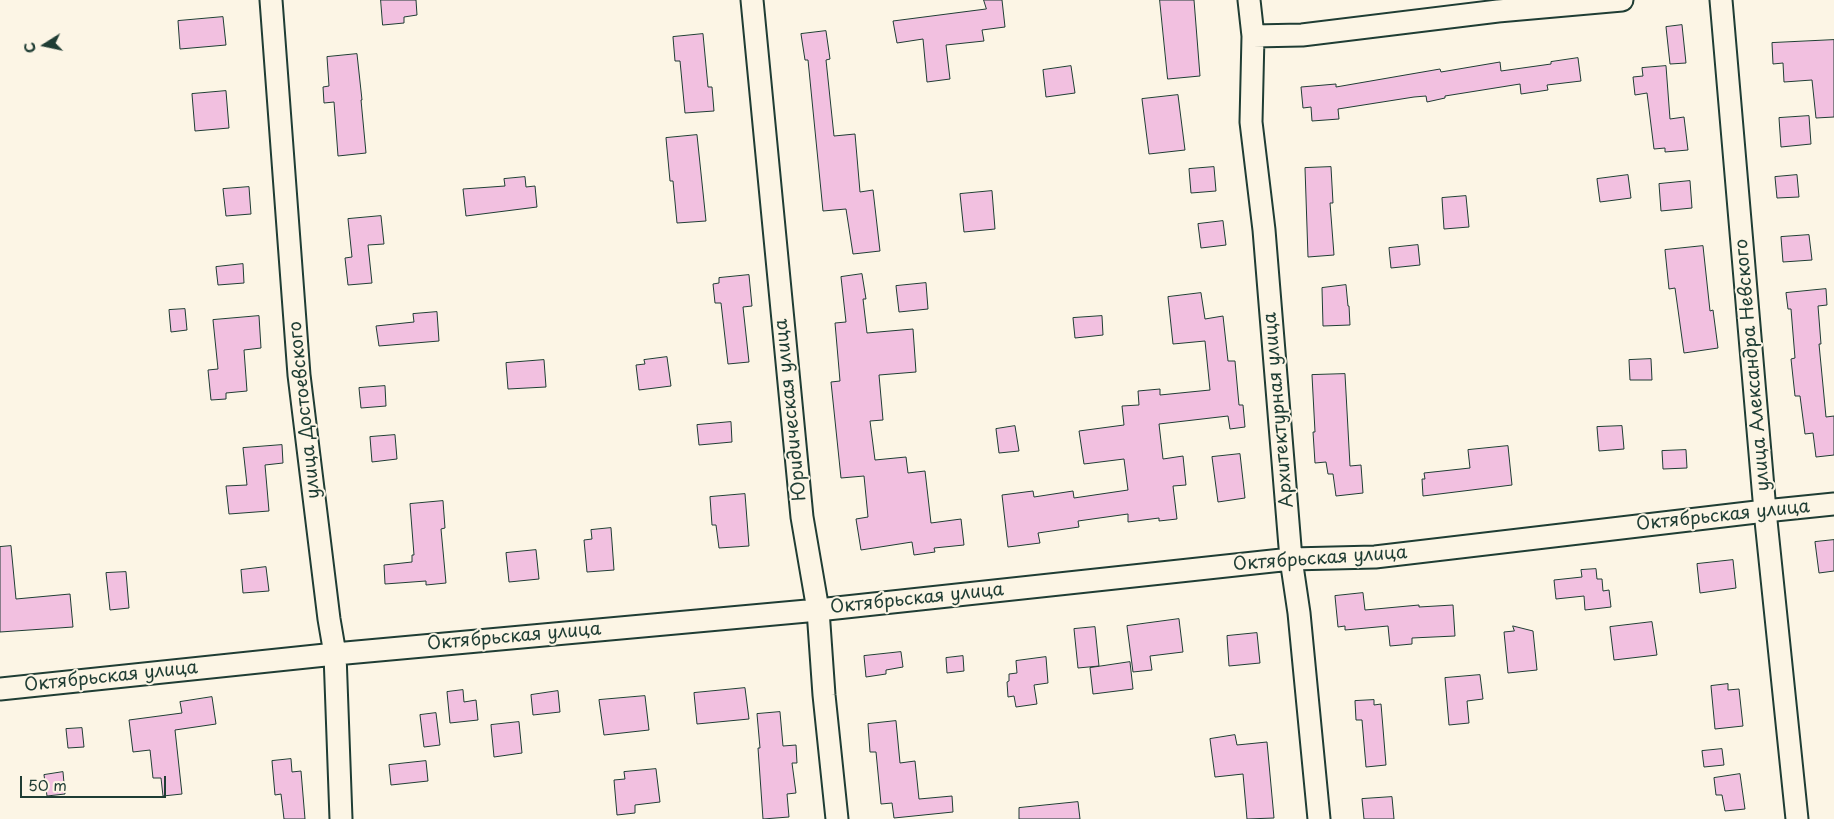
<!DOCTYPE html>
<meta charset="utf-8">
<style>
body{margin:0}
#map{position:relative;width:1834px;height:819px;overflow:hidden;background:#fcf5e5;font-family:"Playpen Sans",sans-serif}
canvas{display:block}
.north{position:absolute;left:20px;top:20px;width:50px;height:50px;-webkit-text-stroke:4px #fcf5e5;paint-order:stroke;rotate:260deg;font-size:14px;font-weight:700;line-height:20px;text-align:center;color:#1f3d34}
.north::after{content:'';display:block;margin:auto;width:18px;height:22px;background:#1f3d34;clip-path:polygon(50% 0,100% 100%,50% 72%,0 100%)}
.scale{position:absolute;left:20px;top:776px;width:146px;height:22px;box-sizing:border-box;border:2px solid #1f3d34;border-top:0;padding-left:6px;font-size:15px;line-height:18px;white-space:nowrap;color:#1f3d34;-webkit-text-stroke:4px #fcf5e5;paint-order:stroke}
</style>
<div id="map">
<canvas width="1834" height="819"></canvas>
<div class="north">С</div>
<div class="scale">50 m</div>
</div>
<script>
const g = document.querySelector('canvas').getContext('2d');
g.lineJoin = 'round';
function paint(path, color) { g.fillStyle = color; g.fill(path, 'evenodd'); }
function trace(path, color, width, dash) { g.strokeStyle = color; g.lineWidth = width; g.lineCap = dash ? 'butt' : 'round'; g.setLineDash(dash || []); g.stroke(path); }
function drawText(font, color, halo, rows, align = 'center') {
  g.font = font + ' "Playpen Sans",sans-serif'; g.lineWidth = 4; g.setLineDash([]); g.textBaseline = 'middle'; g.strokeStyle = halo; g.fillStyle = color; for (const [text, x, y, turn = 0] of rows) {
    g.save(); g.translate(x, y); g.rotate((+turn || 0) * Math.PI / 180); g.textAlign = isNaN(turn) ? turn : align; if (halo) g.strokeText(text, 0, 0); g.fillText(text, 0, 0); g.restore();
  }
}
const building = new Path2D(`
 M381,0H416L417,15L404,17V23L383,25Z
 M984,0H1002L1005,27L982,30L984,41L946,45L950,79L927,82L923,39L897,43L893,21L986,9Z
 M1160,0H1194L1200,76L1168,79Z
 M223,17L226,45L180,49L178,21Z
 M1682,25L1686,63L1670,64L1666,27Z
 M826,31L830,59L826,60L834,136L855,134L860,192L873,190L880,251L853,254L846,209L823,211L808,60H805L801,34Z
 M703,34L708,87H712L714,111L685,113L680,61H675L673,37Z
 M1834,40V117L1816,118L1812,80L1784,82L1783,63L1773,64L1772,43Z
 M357,54L362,100H361L366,153L338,156L334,102L324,103L323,87L329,86L327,57Z
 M1578,58L1581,81L1547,85L1548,90L1521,94L1520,84L1445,96V98L1427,102L1426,96L1414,97L1338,109L1339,119L1312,121L1311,107L1303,108L1301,87L1336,84V87L1440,69L1441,72L1500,62L1501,71L1551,64V62Z
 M1071,66L1075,93L1046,97L1043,70Z
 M1666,66L1670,119L1684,117L1688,150L1665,152V148L1654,149L1647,93L1635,95L1633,77L1643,76L1642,68Z
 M226,91L229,128L195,131L192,94Z
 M1178,95L1185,150L1149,154L1142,99Z
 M1809,116L1811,144L1781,147L1779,118Z
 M697,135L706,221L677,223L673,181H670L666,138Z
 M1214,167L1216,191L1191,193L1189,169Z
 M1331,167L1333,203H1330L1334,255L1308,257L1305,168Z
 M1628,175L1631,198L1600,202L1597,179Z
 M1797,175L1799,197L1777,198L1775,177Z
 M525,177L526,187L535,186L537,207L466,216L463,189L505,186L504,179Z
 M1690,181L1692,208L1661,211L1659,184Z
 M249,187L251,214L226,216L223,189Z
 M992,191L995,229L964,232L960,194Z
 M1466,196L1469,227L1444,229L1442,198Z
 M381,216L384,244L368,245L372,283L348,285L345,258L352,257L348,219Z
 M1223,221L1226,245L1201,248L1198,224Z
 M1809,235L1812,260L1783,262L1781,237Z
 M1418,245L1420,265L1391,268L1389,248Z
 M1703,246L1710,311L1713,310L1718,348L1684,353L1675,288L1669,289L1665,250Z
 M243,264L244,283L218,285L216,267Z
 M862,274L866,299H863L867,333L913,329L916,372L879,375L883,420L870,421L875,460L906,457L908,473L925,471L931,523L961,519L964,545L934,548L935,552L914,555L912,542L861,550L856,519L868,517L864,476L841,478L831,382L840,381L835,323L846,322L841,277Z
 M749,275L752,306L743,307L749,362L728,364L721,303H715L713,284L719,283V278Z
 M926,283L928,309L899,312L896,286Z
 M1346,285L1348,306H1349L1350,325L1323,326L1322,288Z
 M1826,289L1827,305L1818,306L1821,344H1819L1826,417L1834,416V455L1816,457L1813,433L1805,434L1800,396H1795L1791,359L1795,358L1791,309H1788L1786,293Z
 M1201,293L1205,319L1223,316L1228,361H1235L1239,405H1243L1245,427L1230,429L1228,416L1159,424L1163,459L1183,456L1186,485L1173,486L1177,519L1159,521V518L1128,522V514L1078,521L1079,527L1038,533L1040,543L1008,547L1002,495L1033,491L1034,497L1073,491L1074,498L1128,490L1124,459L1084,464L1079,431L1124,425L1122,406L1139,405L1138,391L1160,389V395L1210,390L1205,341L1173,344L1168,297Z
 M185,309L187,330L171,332L169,310Z
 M437,312L439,341L379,346L376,326L414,322L413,314Z
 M259,316L261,348L244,350L247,391L226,393V399L211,400L208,370L218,369L213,320Z
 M1102,316L1103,335L1075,338L1073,318Z
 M667,357L671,386L639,390L636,365L645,364L644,360Z
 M1651,359L1652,380H1630L1629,360Z
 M544,360L546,387L508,389L506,363Z
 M1345,374L1350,466L1361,465L1363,493L1336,496L1333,474H1328L1326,462L1315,463L1313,432H1315L1312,375Z
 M385,386L386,406L361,408L359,388Z
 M731,422L732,442L699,445L697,425Z
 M1015,426L1019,451L999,453L996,429Z
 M1622,426L1624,449L1599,451L1597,427Z
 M395,435L397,459L372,462L370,437Z
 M282,445L283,463L265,465L269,511L229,514L226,486L247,485L243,448Z
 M1508,446L1512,485L1423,496L1422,479H1425L1424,473L1470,468L1468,450Z
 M1686,450L1687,468L1663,469L1662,451Z
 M1240,454L1245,498L1218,502L1212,457Z
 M745,494L749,546L719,548L716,525H712L710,497Z
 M443,501L445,528L441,529L446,583L426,585V581L385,584L384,565L412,562V555H414L410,504Z
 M611,528L614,570L587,572L584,540L592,539L591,530Z
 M1834,540V571L1819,573L1815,542Z
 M11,546L16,599L70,594L73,627L0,632V547Z
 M536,550L539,579L509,582L506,553Z
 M1733,560L1736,588L1700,593L1697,564Z
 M266,567L269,591L243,593L241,570Z
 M1596,569L1597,579H1602L1603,591L1609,590L1611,607L1585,610L1584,596L1556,599L1554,580L1582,577L1581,570Z
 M126,572L129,608L110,610L106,573Z
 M1363,593L1365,610L1419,605V607L1453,605L1455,636L1412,638V644L1390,646L1388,626L1345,630V626L1338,627L1335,596Z
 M1179,619L1183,652L1150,656L1152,670L1133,672L1127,626Z
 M1652,622L1657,655L1614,660L1610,627Z
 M1513,626L1533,631L1537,670L1508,673L1504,632L1514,631Z
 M1095,627L1099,666L1078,668L1074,629Z
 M1257,633L1260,663L1229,666L1227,636Z
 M901,652L903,667L886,670V674L866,677L864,656Z
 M963,656L964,671L947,673L946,658Z
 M1046,657L1048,683L1034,685L1037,704L1016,707L1014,696L1008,697L1007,682L1009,681V674L1017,673L1016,661Z
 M1130,662L1133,689L1093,694L1090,668Z
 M1480,675L1483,699L1467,701L1469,723L1449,725L1445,678Z
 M1728,684V690L1739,689L1743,726L1715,729L1711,686Z
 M745,688L749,719L697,724L694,693Z
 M463,690L464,702L476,700L478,720L450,723L447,692Z
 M558,691L560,712L533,715L531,695Z
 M645,696L649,730L604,735L599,700Z
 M212,697L216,724L175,730L182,794L163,796L161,778H153L150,750L133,752L129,720L182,713L180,702Z
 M1374,700V705L1381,704L1386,765L1366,767L1362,720H1356L1355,701Z
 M780,712L783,746L796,745L797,763H792L796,793L787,794L789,817L763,819L758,748H760L757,714Z
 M436,713L440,745L424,747L420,715Z
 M896,721L900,763L915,761L919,799L952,796L953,812L894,818L892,803L881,804L876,752H870L868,724Z
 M519,722L522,753L494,757L491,725Z
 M82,728L84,747L68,748L66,729Z
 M1235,735L1237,745L1267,742L1274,818L1247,819L1243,774L1215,777L1210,739Z
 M1722,749L1724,765L1704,767L1702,751Z
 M291,759L292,772L301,771L305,819H284L281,794L275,795L272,761Z
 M426,761L428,781L391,785L389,765Z
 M656,769L660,802L635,805V813L617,815L614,780L625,779L624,772Z
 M63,772L65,794L47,796L44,775Z
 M1740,774L1745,809L1725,811L1722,795H1716L1714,778Z
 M1392,797L1394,819H1364L1362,799Z
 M1078,802L1080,819H1019V808Z`);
const minor = new Path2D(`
 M271,0L299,375L329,619L335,654L341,819
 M752,0L802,517L818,610L824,695L837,819
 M1249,0L1253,36L1251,122L1264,230L1291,559L1299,613L1319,819
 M1721,0L1765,511L1797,819
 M1253,36L1302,35L1498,11L1622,0
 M0,689L335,654L818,610L1291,559L1375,557L1765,511L1834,504`);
const streetNames = [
 ["улица Александра Невского",1753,365,-95],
 ["улица Достоевского",305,410,-96],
 ["Юридическая улица",791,410,-96],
 ["Архитектурная улица",1279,410,-95],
 ["Октябрьская улица",1723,516,-6],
 ["Октябрьская улица",1320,559,-4],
 ["Октябрьская улица",917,599,-6],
 ["Октябрьская улица",514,637,-5],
 ["Октябрьская улица",111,677,-6]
];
paint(building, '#f2c0e0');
trace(building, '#1f3d34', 1);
trace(minor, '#1f3d34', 25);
trace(minor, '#fcf5e5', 21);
drawText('18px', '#1f3d34', '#fcf5e5', streetNames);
</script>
